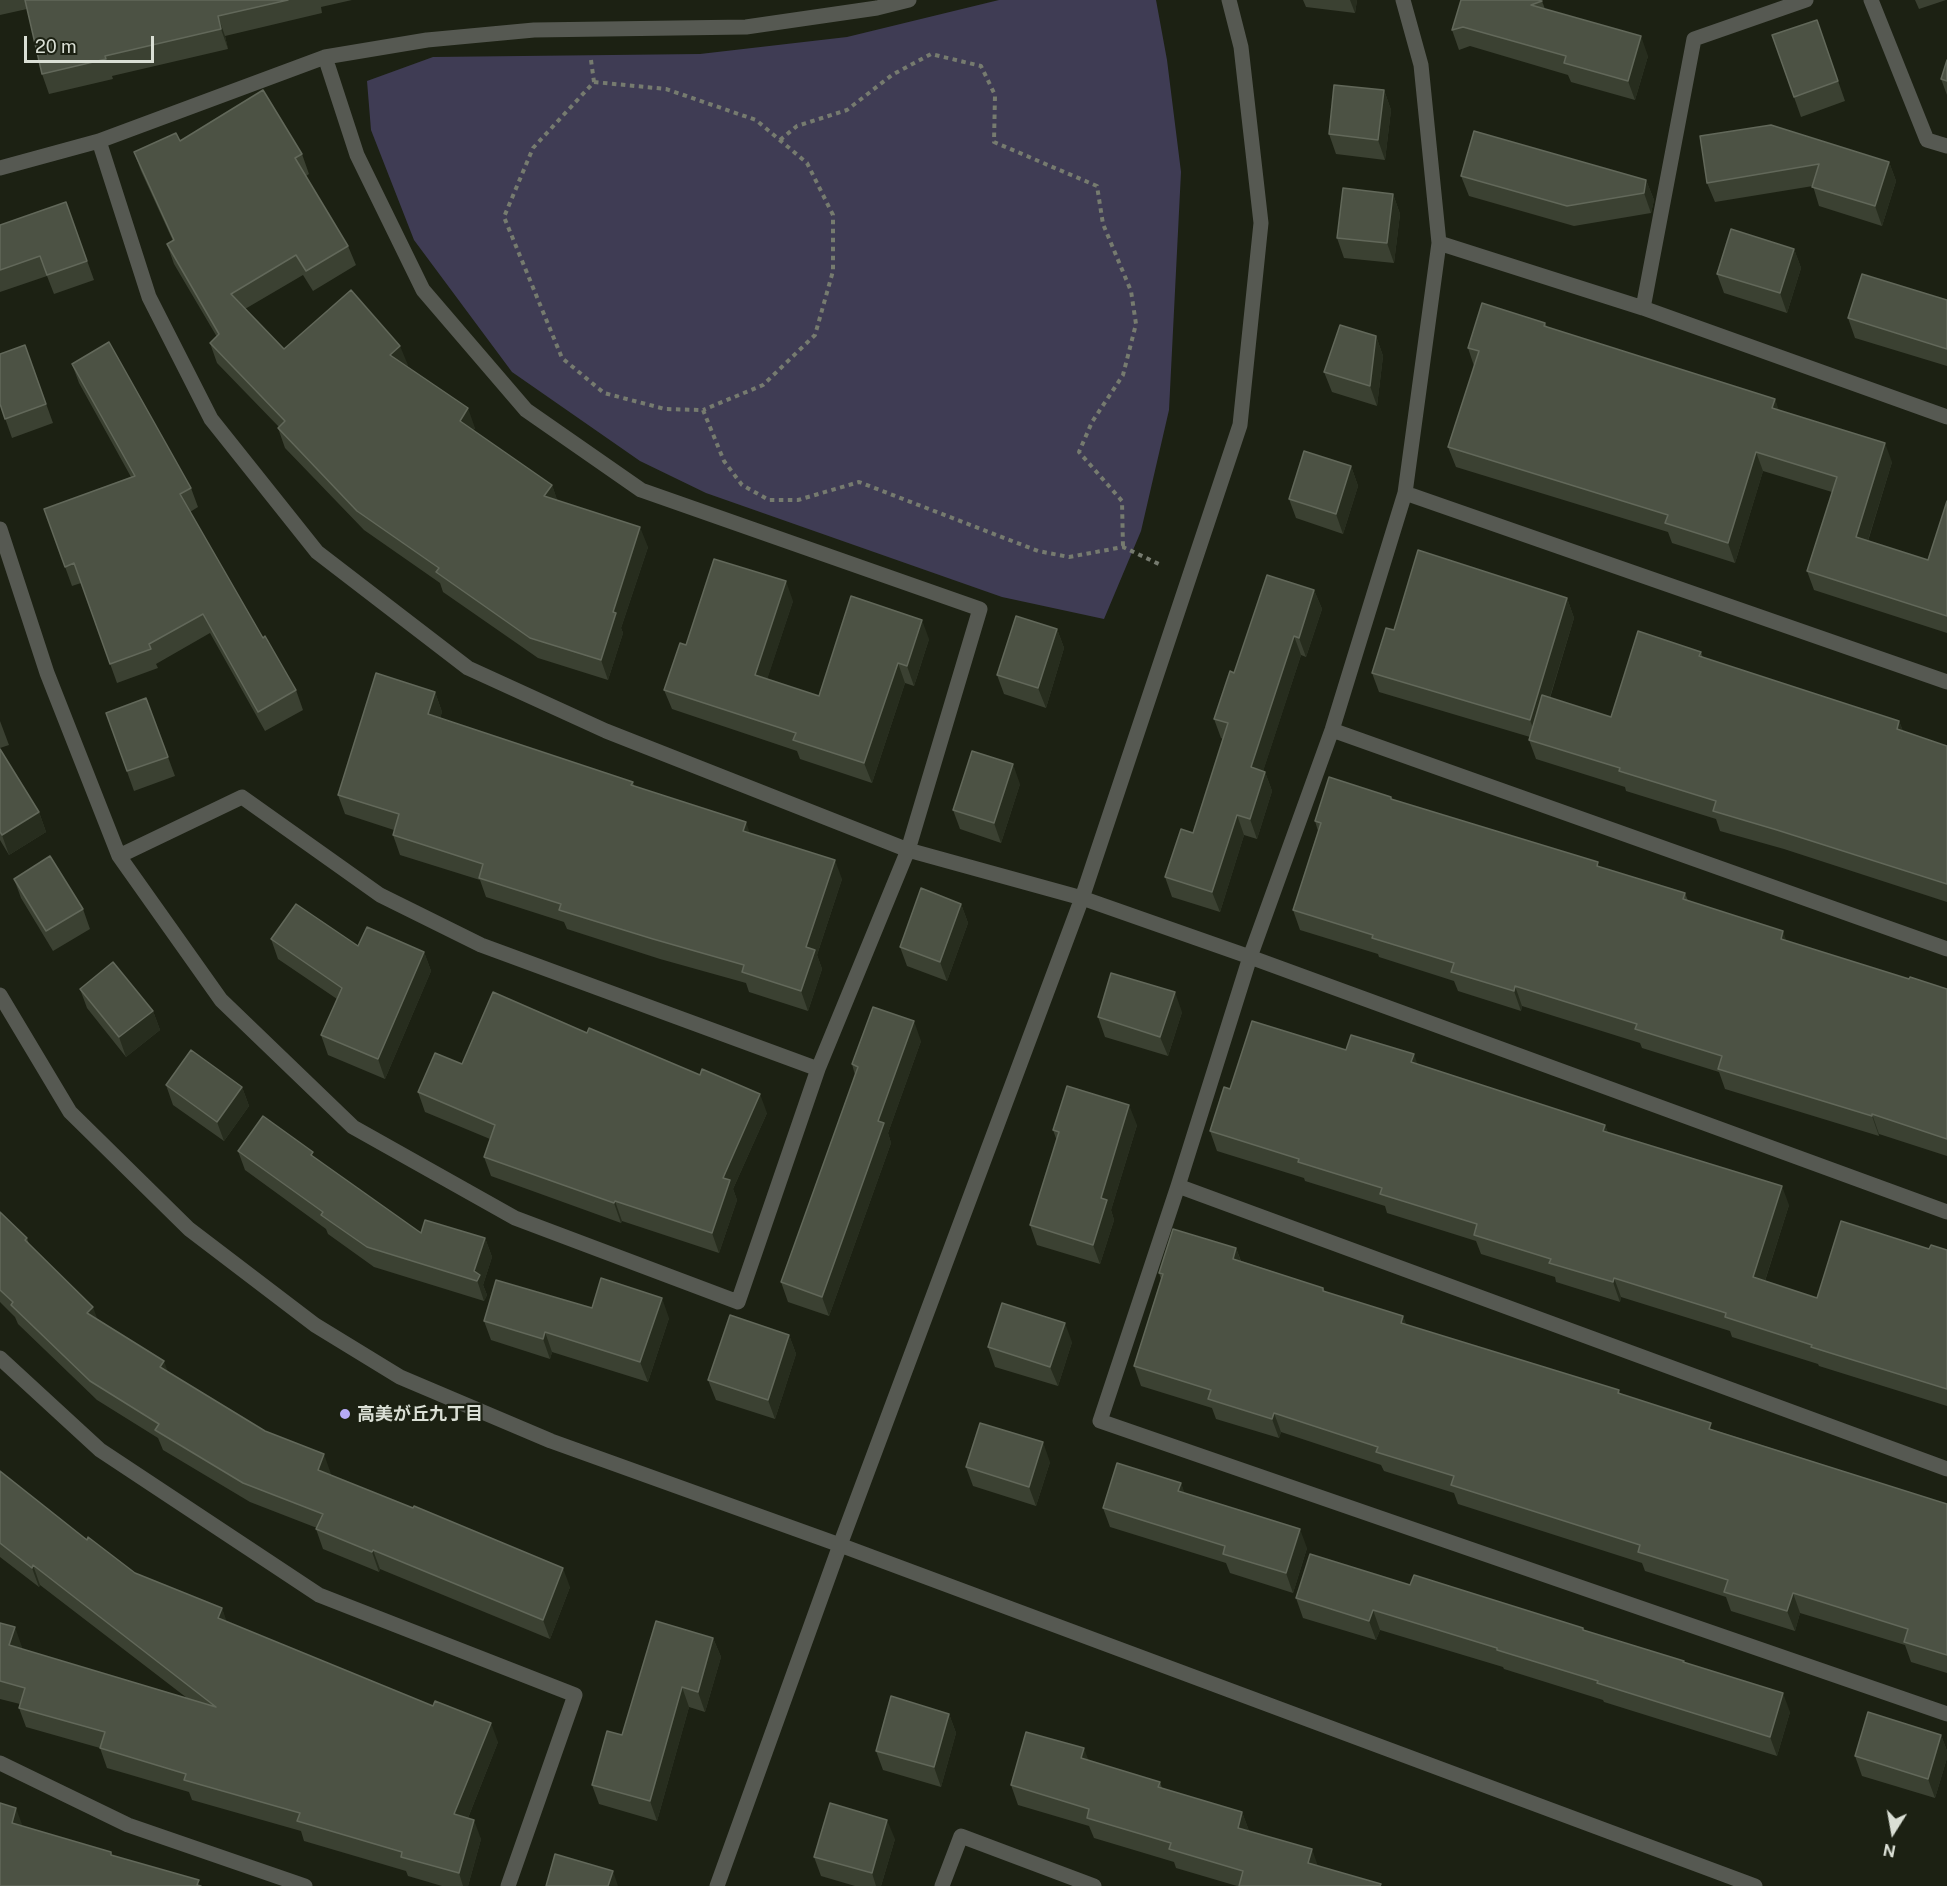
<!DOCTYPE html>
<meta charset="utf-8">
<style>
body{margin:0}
#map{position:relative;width:1947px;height:1886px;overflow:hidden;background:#1c2113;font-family:"Public Sans",sans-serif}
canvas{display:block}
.north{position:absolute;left:1863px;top:1802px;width:60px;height:60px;-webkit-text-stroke:4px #1c2113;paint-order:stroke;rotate:191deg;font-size:16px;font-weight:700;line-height:24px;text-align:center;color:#dadfd5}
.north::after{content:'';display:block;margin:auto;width:21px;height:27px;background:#dadfd5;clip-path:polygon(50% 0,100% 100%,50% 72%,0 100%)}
.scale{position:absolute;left:24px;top:36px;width:130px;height:27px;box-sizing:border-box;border:3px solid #dadfd5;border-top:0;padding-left:8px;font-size:18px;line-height:21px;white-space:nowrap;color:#dadfd5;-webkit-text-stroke:4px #1c2113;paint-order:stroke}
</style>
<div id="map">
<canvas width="1947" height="1886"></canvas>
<div class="north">N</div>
<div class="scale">20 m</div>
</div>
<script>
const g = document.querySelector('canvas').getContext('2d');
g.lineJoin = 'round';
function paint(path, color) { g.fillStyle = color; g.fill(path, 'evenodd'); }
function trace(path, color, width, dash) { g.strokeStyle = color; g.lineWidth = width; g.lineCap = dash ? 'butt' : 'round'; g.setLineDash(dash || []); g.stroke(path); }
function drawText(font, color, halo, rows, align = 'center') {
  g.font = font + ' "Public Sans","Noto Sans JP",sans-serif'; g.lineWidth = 4.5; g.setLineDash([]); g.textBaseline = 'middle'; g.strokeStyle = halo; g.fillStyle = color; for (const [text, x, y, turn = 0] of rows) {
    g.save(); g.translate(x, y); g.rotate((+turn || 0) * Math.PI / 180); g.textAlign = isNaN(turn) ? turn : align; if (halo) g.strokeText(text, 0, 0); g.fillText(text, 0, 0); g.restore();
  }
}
const green = new Path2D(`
 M999,0H1156L1167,60L1181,172L1169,410L1141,531L1104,619L1002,597L706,493L640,461L512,372L414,240L371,130L367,81L433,57L700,54L847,37Z`);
const path = new Path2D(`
 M591,60L594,82L533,148L504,217L562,358L604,393L665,409L703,410L724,461L742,485L769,500H798L859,482L1038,551L1069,557L1123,547L1161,565
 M594,82L666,89L756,120L807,163L833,215V271L815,335L763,385L703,410
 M780,140L797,126L847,110L892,75L931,54L981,66L995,95L994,142L1097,186L1103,224L1131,291L1136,324L1123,375L1092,422L1079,452L1122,501L1123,547`);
const minor = new Path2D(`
 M1403,0L1421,65L1439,243L1405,493L1332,730L1250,957L1178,1186L1100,1421L1947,1714
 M1871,0L1927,140L1947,146
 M99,141L149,297L211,419L317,552L468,668L606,731L908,850L1082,898L1250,957L1947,1212
 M0,168L99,141L325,57L427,40L534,30L746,27L877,8L909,0
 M1439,243L1643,308L1947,417
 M1643,308L1694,39L1806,0
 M1405,493L1947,682
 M0,529L47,673L119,856L221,1000L353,1127L515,1218L738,1302L818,1069L908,850L980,609L641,490L526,410L423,290L357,155L325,57
 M1332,730L1947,949
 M119,856L242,797L380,895L481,945L818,1069
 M0,995L70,1112L189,1229L315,1325L400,1377L551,1441L840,1545L1755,1886
 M1178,1186L1947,1469
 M0,1358L100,1450L319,1595L575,1695L508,1886
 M0,1763L128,1825L305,1886
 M717,1886L840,1545L1082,898L1240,425L1261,223L1241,47L1229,0
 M942,1886L961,1836L1094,1886`);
const wall = new Path2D(`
 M0,0H352L321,7L322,13L225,36L228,49L112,76L113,79L49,94L42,74L27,9L0,15Z
 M1303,0H1357L1355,13L1306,7Z
 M1915,0H1946L1919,9Z
 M1542,1L1545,9L1648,56L1635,100L1571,82L1568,75L1470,46L1459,50L1452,30Z
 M1817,20L1845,101L1801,117L1772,35Z
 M1947,60V95L1941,79Z
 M1384,90L1391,110L1385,160L1336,154L1329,134Z
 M1700,136L1889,162L1896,181L1882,226L1819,206L1813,186L1715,202L1707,183Z
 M180,141L302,154L309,174L306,176L348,246L356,265L313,291L303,275L245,309L284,349L408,365L406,366L475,428L473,431L552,485L557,500L648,547L621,628L623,633L608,680L538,658L443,592L440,583L364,530L285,448L278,428L279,427L217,363L210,343L217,337L174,264L167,244L173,241L141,171L134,152Z
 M1461,176L1646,180L1654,200L1651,213L1574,226L1469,196Z
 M1393,194L1400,214L1394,263L1344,258L1337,238Z
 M66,202L94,280L54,294L47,276L0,292V225Z
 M1794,249L1801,268L1787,313L1724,293L1717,274Z
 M1947,300V366L1855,338L1848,318Z
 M1545,323L1547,327L1775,399L1778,410L1892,462L1868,541L1928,560L1947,501V633L1814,590L1807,571L1832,492L1763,471L1735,563L1672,543L1668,532L1456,467L1448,447L1474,366L1468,348Z
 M1376,336L1383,356L1377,406L1332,392L1324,372Z
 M25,345L53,423L12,438L0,404Z
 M72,364L191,488L198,507L190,512L263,638L296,690L303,710L265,731L210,633L156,664L158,668L117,683L81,583L72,586L44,509L131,477L79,383Z
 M1351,466L1358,486L1343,534L1296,518L1289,499Z
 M1314,590L1322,609L1306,657L1301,655L1263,771L1265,772L1272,791L1257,839L1244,835L1220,912L1172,897L1165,877L1193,833L1223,739L1221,738L1214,719L1234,673Z
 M1567,598L1574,618L1550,698L1611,717L1701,652L1703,658L1899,721L1903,731L1947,746V902L1784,849L1720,831L1716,819L1626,791L1625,787L1536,759L1529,740L1530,737L1379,692L1372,673L1394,630Z
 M793,601L767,679L819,696L929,639L914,686L905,683L872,783L800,759L797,751L672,709L664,690L686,645Z
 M1057,629L1064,648L1046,708L1004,694L997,675Z
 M435,692L442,712L440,718L633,782L634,786L750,833L842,879L817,955L822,969L808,1011L749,992L746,983L660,959L567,929L564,922L486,897L480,880L400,855L393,835L394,830L345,814L338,795Z
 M146,698L175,776L134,791L106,713Z
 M0,721L9,745L0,748Z
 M0,749L39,812L46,832L9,855L0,840Z
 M1020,784L1001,843L960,829L953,810Z
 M1392,800L1600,867L1685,893L1688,901L1786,941L1909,979L1947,989V1156L1879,1134V1136L1725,1089L1719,1072L1642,1048L1640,1043L1522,1006L1521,1011L1458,991L1454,981L1379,957L1378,954L1300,930L1293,910L1318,831L1315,821Z
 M14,879L83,909L90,929L53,951L21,898Z
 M961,904L968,923L947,981L907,966L900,947Z
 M271,939L424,952L431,971L385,1079L328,1055L321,1035L337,999L278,959Z
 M80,989L153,1011L160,1030L126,1057L87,1008Z
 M1182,1012L1168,1056L1105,1037L1098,1017Z
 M921,1041L888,1133L891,1143L829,1316L788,1302L781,1282L855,1075L852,1064Z
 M1346,1050L1418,1064L1605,1125L1608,1133L1789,1205L1765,1281L1817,1298L1929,1249L1947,1250V1406L1819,1366L1818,1364L1732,1337L1730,1331L1621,1297L1620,1302L1556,1282L1555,1277L1481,1254L1476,1241L1387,1213L1385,1206L1305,1181L1304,1178L1217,1151L1210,1131L1230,1089Z
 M462,1064L767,1113L733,1189L737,1200L719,1253L622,1221L621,1223L491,1176L484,1157L490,1139L425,1112L418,1092Z
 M166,1085L242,1087L249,1106L224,1141L173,1105Z
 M1137,1125L1111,1210L1114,1220L1100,1264L1037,1245L1030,1225L1057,1141L1053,1130Z
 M238,1151L315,1158L421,1233L485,1238L492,1257L483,1285L487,1295L484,1301L374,1267L328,1234L326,1229L245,1170Z
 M0,1212L27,1238L29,1244L98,1320L168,1373L331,1474V1475L570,1587L550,1639L380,1569L379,1572L323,1549L316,1529L317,1528L250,1502L163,1450L158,1438L97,1400L18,1324L15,1317L0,1302Z
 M1236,1248L1241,1261L1323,1288L1325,1292L1403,1316L1406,1325L1619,1390L1620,1394L1714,1430L1947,1504V1673L1911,1662L1905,1645L1800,1613L1795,1631L1731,1611L1726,1597L1645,1571L1642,1563L1458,1504L1454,1493L1384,1471L1381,1465L1281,1432L1279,1438L1216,1419L1212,1408L1141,1386L1134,1366L1161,1279L1159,1273Z
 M592,1308L669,1318L648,1382L552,1352L550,1359L491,1340L484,1321Z
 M789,1335L796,1354L775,1419L716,1400L708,1380Z
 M1072,1342L1058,1386L995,1367L988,1347Z
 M1050,1462L1036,1506L973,1486L966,1467Z
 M0,1471L87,1540L135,1573L222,1608L226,1622L498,1742L468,1818L481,1839L468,1886H442L408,1876L406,1871L304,1841L301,1831L192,1800L189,1792L107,1768L100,1748L26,1727L19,1708L20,1704L0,1699V1623L22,1647L21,1649L187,1698L40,1585L39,1587L0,1557Z
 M1181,1483L1184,1493L1307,1548L1293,1593L1230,1573L1226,1563L1110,1527L1103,1508Z
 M1410,1585L1584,1631L1684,1661V1663L1790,1712L1777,1756L1604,1702L1603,1700L1504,1669L1503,1667L1380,1630L1376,1640L1303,1618L1296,1598Z
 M713,1638L721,1657L705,1712L689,1707L657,1821L599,1804L592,1785L622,1735Z
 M949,1714L956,1733L941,1787L883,1770L876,1751Z
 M1941,1735L1947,1751V1758L1935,1798L1862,1776L1855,1756Z
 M1089,1761L1160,1782L1162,1788L1242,1812L1249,1831L1318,1866L1382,1886H1237L1176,1868L1174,1862L1094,1838L1089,1826L1018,1805L1011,1785Z
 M895,1839L881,1886H855L821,1876L814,1857Z`);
const shadedWall = new Path2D(`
 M1350,0H1357L1355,13Z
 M218,16L225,36L228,49L221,29Z
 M1641,36L1648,56L1635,100L1628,81Z
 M1384,90L1391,110L1385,160L1378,140Z
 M1889,162L1896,181L1882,226L1875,206Z
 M1646,180L1654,200L1651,213L1644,193Z
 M1393,194L1400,214L1394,263L1387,243Z
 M1794,249L1801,268L1787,313L1780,293Z
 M1376,336L1383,356L1377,406L1370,386Z
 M400,346L408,365L397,375L390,355Z
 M1775,399L1782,419L1772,408Z
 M468,408L475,428L467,441L460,421Z
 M1885,443L1892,462L1863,556L1856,537Z
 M1756,452L1763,471L1735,563L1728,543Z
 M1351,466L1358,486L1343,534L1336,514Z
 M552,485L559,505L544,496Z
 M640,527L648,547L621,628L623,633L608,680L601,660L613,612Z
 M786,581L793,601L762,695L755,675Z
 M1314,590L1322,609L1306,657L1299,638Z
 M1567,598L1574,618L1537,739L1530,720Z
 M922,620L929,639L914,686L907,666Z
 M1057,629L1064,648L1046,708L1038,688Z
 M1294,636L1301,655L1258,787L1251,767Z
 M898,663L905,683L872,783L864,763Z
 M435,692L442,712L435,733L428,714Z
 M1899,721L1907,741L1897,729Z
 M1013,764L1020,784L1001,843L994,823Z
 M1265,772L1272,791L1257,839L1250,819Z
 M39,812L46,832L9,855L2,835Z
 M1237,815L1244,835L1220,912L1212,892Z
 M746,822L753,842L743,831Z
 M835,860L842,879L817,955L822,969L808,1011L801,991L806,947Z
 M961,904L968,923L947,981L940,962Z
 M1783,931L1790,951L1781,939Z
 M424,952L431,971L385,1079L378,1059Z
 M1515,986L1522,1006L1521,1011L1514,991Z
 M1175,992L1182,1012L1168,1056L1160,1037Z
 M153,1011L160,1030L126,1057L119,1037Z
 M914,1021L921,1041L888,1133L891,1143L829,1316L822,1297L878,1121Z
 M1414,1054L1421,1074L1411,1062Z
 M242,1087L249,1106L224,1141L217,1122Z
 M760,1094L767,1113L733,1189L737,1200L719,1253L712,1233L723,1178Z
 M1129,1105L1137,1125L1111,1210L1114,1220L1100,1264L1093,1245L1101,1198Z
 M1872,1114L1879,1134V1136L1872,1116Z
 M1605,1125L1612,1144L1603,1131Z
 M1782,1186L1789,1205L1760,1296L1753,1277Z
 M615,1201L622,1221L621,1223L614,1203Z
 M485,1238L492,1257L483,1285L487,1295L484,1301L474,1271Z
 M1236,1248L1243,1268L1233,1259Z
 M1614,1278L1621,1297L1620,1302L1613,1282Z
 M662,1298L669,1318L648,1382L640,1362Z
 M93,1307L100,1326L87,1313Z
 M1403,1316L1411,1336L1401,1323Z
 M1065,1323L1072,1342L1058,1386L1050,1367Z
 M545,1332L552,1352L550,1359L543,1339Z
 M789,1335L796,1354L775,1419L768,1400Z
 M164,1361L171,1380L160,1367Z
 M1274,1413L1281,1432L1279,1438L1272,1419Z
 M1043,1442L1050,1462L1036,1506L1029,1487Z
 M324,1454L331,1474L325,1489L318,1470Z
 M1181,1483L1188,1502L1178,1491Z
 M1300,1529L1307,1548L1293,1593L1286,1573Z
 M373,1550L380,1569L379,1572L372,1552Z
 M33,1565L40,1585L39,1587L32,1568Z
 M563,1568L570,1587L550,1639L543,1620Z
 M1793,1593L1800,1613L1795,1631L1787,1611Z
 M222,1608L229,1628L218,1618Z
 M1373,1610L1380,1630L1376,1640L1369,1621Z
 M15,1627L22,1647L16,1665L9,1645Z
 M713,1638L721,1657L705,1712L698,1692Z
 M682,1687L689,1707L657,1821L650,1801Z
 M1783,1693L1790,1712L1777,1756L1770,1737Z
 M949,1714L956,1733L941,1787L934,1767Z
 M491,1723L498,1742L462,1833L454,1814Z
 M1941,1735L1947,1751V1758L1935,1798L1928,1779Z
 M1084,1748L1091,1767L1081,1758Z
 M16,1808L23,1827L12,1823Z
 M1242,1812L1249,1831L1238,1828Z
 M474,1820L481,1839L468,1886H463L459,1873Z
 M887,1820L895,1839L881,1886H876L872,1873Z
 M1312,1849L1319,1869L1308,1863Z
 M613,1871L618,1886H608Z`);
const building = new Path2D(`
 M25,0H288L218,16L221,29L105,56L106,59L42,74Z
 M1461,0H1538L1542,1L1531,5L1641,36L1628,81L1564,63L1566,56L1463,27L1452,30Z
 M1817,20L1838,81L1794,97L1772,35Z
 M1947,60V81L1941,79Z
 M1334,85L1384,90L1378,140L1329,134Z
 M263,90L302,154L295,158L348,246L306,271L296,255L231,294L284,349L351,290L400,346L390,355L468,408L460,421L552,485L544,496L640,527L613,612L616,613L601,660L530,638L436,572L439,568L357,511L278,428L285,421L210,343L219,334L167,244L174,240L134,152L176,133L180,141Z
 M1771,125L1889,162L1875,206L1812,187L1819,164L1707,183L1700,136Z
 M1474,131L1646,180L1644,193L1567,206L1461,176Z
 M1343,188L1393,194L1387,243L1337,238Z
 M66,202L87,261L47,275L40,256L0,270V225Z
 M1731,229L1794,249L1780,293L1717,274Z
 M1862,274L1947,300V349L1848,318Z
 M1482,303L1545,323L1544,326L1775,399L1772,408L1885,443L1856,537L1928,560L1947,501V616L1807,571L1837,477L1756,452L1728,543L1665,523L1668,515L1448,447L1479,351L1468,348Z
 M1340,325L1376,336L1370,386L1324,372Z
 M109,342L191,488L180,494L263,638L265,636L296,690L258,712L203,614L149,644L151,649L110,664L74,563L65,567L44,509L135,476L72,364Z
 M25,345L46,404L5,419L0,404V354Z
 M1304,451L1351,466L1336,514L1289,499Z
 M1418,550L1567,598L1530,720L1372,673L1386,628L1394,630Z
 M714,559L786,581L755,675L819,696L851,596L922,620L907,666L898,663L864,763L793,740L796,733L664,690L680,643L686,645Z
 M1267,575L1314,590L1299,638L1294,636L1251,767L1265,772L1250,819L1237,815L1212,892L1165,877L1181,829L1193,833L1228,723L1214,719L1230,671L1234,673Z
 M1016,616L1057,629L1038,688L997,675Z
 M1638,631L1701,652L1699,656L1899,721L1897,729L1947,746V884L1777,830L1713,811L1716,801L1619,771L1620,768L1529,740L1542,695L1611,717Z
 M376,673L435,692L428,714L633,782L631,785L746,822L743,831L835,860L806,947L815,950L801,991L742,972L744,965L653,939L559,910L561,904L479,878L483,864L393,835L399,814L338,795Z
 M146,698L168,757L127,771L106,713Z
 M0,749L39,812L2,835L0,832Z
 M972,751L1013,764L994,823L953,810Z
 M1329,777L1391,797V799L1598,862L1597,866L1685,893L1683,899L1783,931L1781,939L1909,979L1910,977L1947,989V1139L1872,1114V1116L1718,1069L1722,1056L1635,1029L1637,1024L1515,986L1514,991L1451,972L1454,963L1372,938L1373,935L1293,910L1321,823L1315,821Z
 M50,856L83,909L46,931L14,879Z
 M921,888L961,904L940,962L900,947Z
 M296,904L358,946L367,927L424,952L378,1059L321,1035L342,988L271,939Z
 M113,962L153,1011L119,1037L80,989Z
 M1111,973L1175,992L1160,1037L1098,1017Z
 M493,992L587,1033L589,1028L700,1075L702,1069L760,1094L723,1178L730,1180L712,1233L615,1201L614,1203L484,1157L495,1125L418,1092L435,1053L462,1064Z
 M873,1007L914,1021L878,1121L884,1123L822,1297L781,1282L858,1067L852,1064Z
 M1252,1021L1346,1050L1351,1035L1414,1054L1411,1062L1605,1125L1603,1131L1782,1186L1753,1277L1817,1298L1841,1221L1929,1249L1931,1245L1947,1250V1389L1811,1347L1812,1345L1725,1317L1726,1313L1614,1278L1613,1282L1549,1263L1551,1259L1474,1235L1477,1224L1380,1194L1382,1188L1298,1162L1299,1159L1210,1131L1224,1087L1230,1089Z
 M191,1050L242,1087L217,1122L166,1085Z
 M1067,1086L1129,1105L1101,1198L1107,1200L1093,1245L1030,1225L1059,1132L1053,1130Z
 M263,1116L313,1152L311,1155L421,1233L425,1220L485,1238L474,1271L480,1275L477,1281L367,1247L321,1215L323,1212L238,1151Z
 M0,1212L27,1238L25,1240L93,1307L87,1313L164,1361L160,1367L265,1431L324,1454L318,1470L413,1508L414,1506L563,1568L543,1620L373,1550L372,1552L316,1529L323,1514L243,1483L155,1430L159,1424L90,1381L11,1305L13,1302L0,1290Z
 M1173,1229L1236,1248L1233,1259L1323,1288V1291L1403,1316L1401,1323L1619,1390L1618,1393L1711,1423L1709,1429L1947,1504V1655L1904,1642L1908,1629L1793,1593L1787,1611L1724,1592L1728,1580L1638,1552L1640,1545L1451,1485L1454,1476L1376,1452L1378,1447L1274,1413L1272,1419L1208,1399L1211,1390L1134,1366L1163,1274L1159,1273Z
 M601,1278L662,1298L640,1362L545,1332L543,1339L484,1321L496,1280L592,1308Z
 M1002,1303L1065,1323L1050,1367L988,1347Z
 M730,1315L789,1335L768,1400L708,1380Z
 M980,1423L1043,1442L1029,1487L966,1467Z
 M1117,1463L1181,1483L1178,1491L1300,1529L1286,1573L1223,1554L1225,1546L1103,1508Z
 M0,1471L87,1540L88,1537L135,1573L222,1608L218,1618L433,1706L435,1701L491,1723L454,1814L474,1820L459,1873L401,1857L402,1852L297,1821L300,1813L184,1780L186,1774L100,1748L105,1732L19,1708L25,1688L0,1681V1623L15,1627L9,1645L216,1707L33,1565L32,1568L0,1543Z
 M1310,1554L1410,1585L1414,1575L1583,1628V1630L1684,1661L1683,1662L1783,1693L1770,1737L1597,1683L1598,1681L1497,1650V1648L1373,1610L1369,1621L1296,1598Z
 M656,1621L713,1638L698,1692L682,1687L650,1801L592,1785L607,1731L622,1735Z
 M891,1696L949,1714L934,1767L876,1751Z
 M1868,1712L1941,1735L1928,1779L1855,1756Z
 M1026,1732L1084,1748L1081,1758L1160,1782L1158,1787L1242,1812L1238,1828L1312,1849L1308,1863L1381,1884L1380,1886H1239L1243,1871L1169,1849L1171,1843L1087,1818L1089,1809L1011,1785Z
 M0,1803L16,1808L12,1823L111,1852V1855L199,1880L197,1885L201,1886H0Z
 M830,1803L887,1820L872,1873L814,1857Z
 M555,1854L613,1871L608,1886H546Z`);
const markers = [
 [345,1414,6,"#b7abf8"]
];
const poiNames = [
 ["高美が丘九丁目",357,1414]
];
paint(green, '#3f3c54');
trace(path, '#767b6f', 4, [4.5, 4.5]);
trace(minor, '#565952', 15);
paint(wall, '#3b4132');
paint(shadedWall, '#272d1e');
paint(building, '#4c5244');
trace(building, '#62685a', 1.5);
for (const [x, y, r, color] of markers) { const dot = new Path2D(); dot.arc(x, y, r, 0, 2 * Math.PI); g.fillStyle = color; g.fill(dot); trace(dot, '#1c2113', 2); }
drawText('bold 18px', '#dadfd5', '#1c2113', poiNames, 'left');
</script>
